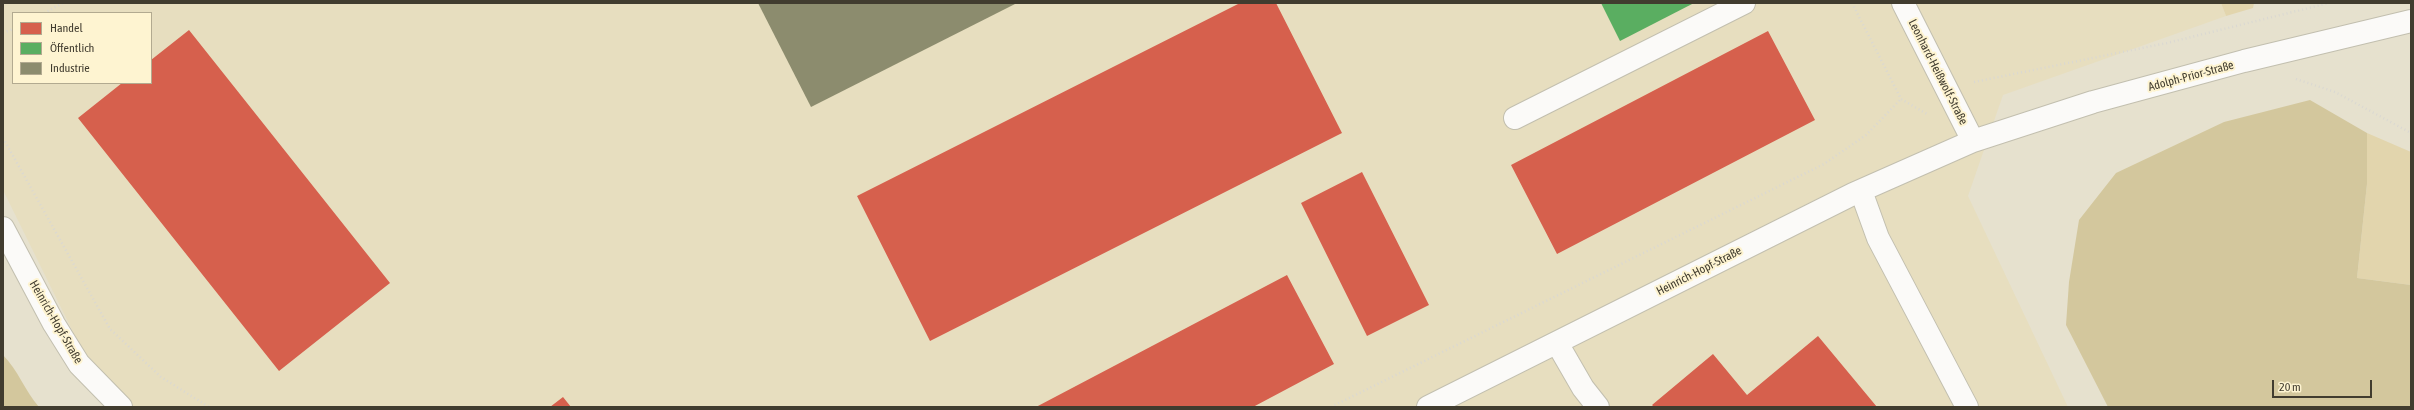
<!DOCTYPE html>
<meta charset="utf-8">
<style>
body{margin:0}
#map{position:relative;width:2414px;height:410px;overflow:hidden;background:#e6e1ce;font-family:"Asap Condensed",sans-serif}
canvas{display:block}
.frame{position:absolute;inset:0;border:4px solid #413c2f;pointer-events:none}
.legend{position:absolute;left:12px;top:12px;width:140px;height:72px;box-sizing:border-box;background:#fef4d1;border:1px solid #b2aa90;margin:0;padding:5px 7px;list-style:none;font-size:12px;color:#413c2f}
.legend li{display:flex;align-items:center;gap:8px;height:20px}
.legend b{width:20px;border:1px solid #b2aa90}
.scale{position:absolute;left:2272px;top:380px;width:100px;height:18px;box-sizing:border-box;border:2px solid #413c2f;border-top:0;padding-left:5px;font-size:12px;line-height:14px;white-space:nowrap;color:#413c2f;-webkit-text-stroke:3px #fef4d1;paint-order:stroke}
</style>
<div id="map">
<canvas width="2414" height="410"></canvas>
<div class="frame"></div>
<ul class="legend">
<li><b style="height:11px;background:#d6604d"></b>Handel</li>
<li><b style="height:11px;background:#5aae61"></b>Öffentlich</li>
<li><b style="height:11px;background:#8c8c6e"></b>Industrie</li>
</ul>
<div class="scale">20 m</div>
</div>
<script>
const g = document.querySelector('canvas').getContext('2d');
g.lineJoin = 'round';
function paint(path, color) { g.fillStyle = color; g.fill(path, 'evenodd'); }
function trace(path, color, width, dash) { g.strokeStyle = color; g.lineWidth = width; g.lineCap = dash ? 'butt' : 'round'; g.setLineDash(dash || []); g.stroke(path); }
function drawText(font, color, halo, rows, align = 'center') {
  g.font = font + ' "Asap Condensed",sans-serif'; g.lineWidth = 4; g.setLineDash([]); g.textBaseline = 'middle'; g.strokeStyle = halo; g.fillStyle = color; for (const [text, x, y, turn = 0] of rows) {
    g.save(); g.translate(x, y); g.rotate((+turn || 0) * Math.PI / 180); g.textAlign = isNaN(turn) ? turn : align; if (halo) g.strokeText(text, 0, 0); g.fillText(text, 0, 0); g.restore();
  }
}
const built = new Path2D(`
 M3,3H2221L2226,16L2003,95L1968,196L2068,407H110L3,190ZM13,13H151V83H13Z`);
const green = new Path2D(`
 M2221,3H2254L2253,8L2226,16Z
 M2367,133L2411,152V285L2357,278L2367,184Z`);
const forest = new Path2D(`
 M2310,100L2367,133V184L2357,278L2411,285V407H2108L2066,325L2069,282L2079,220L2116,173L2224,122Z
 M3,355C18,370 25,391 39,407H3Z`);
const shops = new Path2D(`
 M1240,3H1276L1342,133L930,341L857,196Z
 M189,30L390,283L279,371L78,118L122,83H151V60Z
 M1768,31L1815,120L1557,254L1511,165Z
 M1362,172L1429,305L1367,336L1301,203Z
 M1287,275L1334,364L1253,407H1036Z
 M1818,336L1877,407H1654L1652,405L1713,354L1747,395Z
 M563,397L571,407H550Z`);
const public = new Path2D(`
 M1601,3H1694L1620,41Z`);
const industry = new Path2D(`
 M758,3H1017L811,107Z`);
const path = new Path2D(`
 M1852,3L1901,99L1927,114
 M44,13L63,3
 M3,33L13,29
 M2296,79L2335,92L2411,133
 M1974,82L2167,43L2329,3
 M3,138L110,329L161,377L209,407
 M1331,407L1824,164L1866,135L1901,99`);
const minor = new Path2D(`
 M1903,3L1973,141
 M1515,118L1744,3
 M1861,191L1878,238L1967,407
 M3,228L54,324L79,364L121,407
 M1557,343L1583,388L1598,407
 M1428,407L1853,194L1973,141L2093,102L2244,61L2411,21`);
const streetNames = [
 ["Leonhard-Heißwolf-Straße",1938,72,63],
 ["Adolph-Prior-Straße",2191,76,-15],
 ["Heinrich-Hopf-Straße",1699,271,-27],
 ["Heinrich-Hopf-Straße",56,322,60]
];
paint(built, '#e7debf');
paint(green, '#e2d5ad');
paint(forest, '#d3c79d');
paint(shops, '#d6604d');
paint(public, '#5aae61');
paint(industry, '#8c8c6e');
trace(minor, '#c2bfaf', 24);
trace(path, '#dad8d2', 2.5, [1, 3]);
trace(minor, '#fbfaf8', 22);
drawText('12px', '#413c2f', '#fef4d1', streetNames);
</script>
